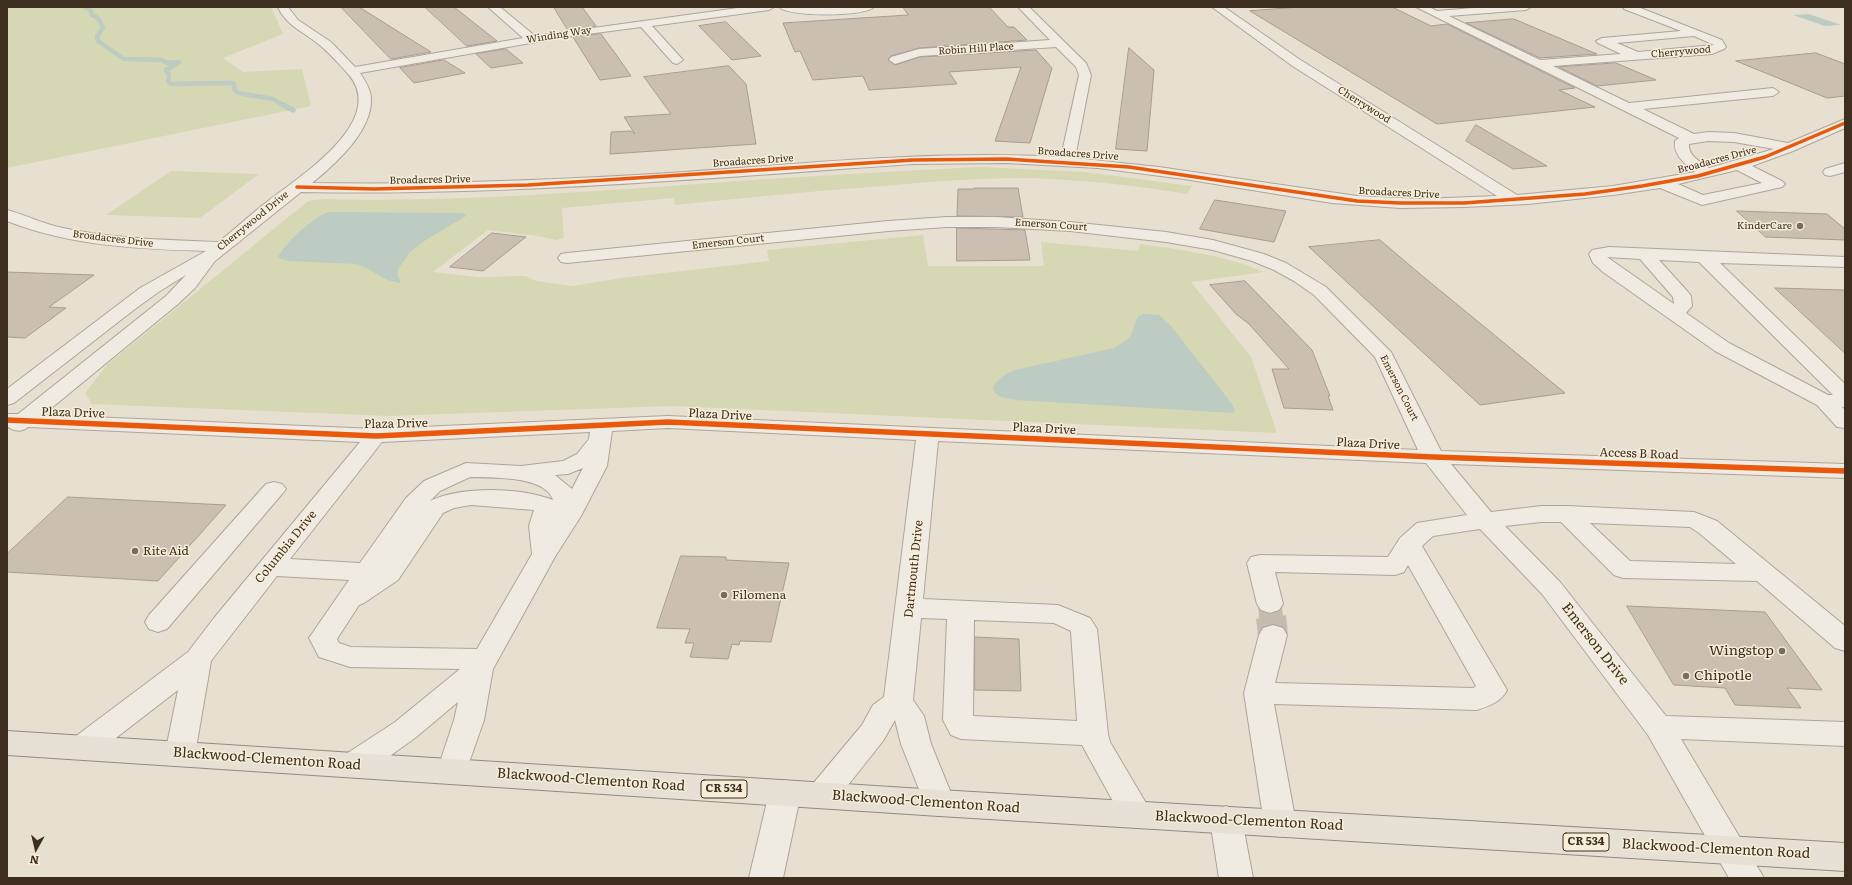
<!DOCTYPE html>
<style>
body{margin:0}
#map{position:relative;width:1852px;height:885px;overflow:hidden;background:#e7e0d1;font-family:Literata,serif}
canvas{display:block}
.frame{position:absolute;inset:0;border:8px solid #3d2e20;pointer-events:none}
.north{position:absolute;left:16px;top:829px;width:40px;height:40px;-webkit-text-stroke:3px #f7eed8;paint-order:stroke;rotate:188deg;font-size:11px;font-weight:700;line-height:16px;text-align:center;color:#3d2e20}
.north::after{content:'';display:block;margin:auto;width:14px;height:18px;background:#3d2e20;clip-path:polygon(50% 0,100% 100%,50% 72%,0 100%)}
</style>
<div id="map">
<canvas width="1852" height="885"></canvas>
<div class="frame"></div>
<div class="north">N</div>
</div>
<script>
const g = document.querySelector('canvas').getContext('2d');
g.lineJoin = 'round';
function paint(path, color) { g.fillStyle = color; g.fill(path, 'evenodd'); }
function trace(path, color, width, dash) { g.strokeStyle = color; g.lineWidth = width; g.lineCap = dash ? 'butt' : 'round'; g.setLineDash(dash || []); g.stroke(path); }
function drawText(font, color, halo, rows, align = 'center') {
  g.font = font + ' Literata,serif'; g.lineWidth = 3; g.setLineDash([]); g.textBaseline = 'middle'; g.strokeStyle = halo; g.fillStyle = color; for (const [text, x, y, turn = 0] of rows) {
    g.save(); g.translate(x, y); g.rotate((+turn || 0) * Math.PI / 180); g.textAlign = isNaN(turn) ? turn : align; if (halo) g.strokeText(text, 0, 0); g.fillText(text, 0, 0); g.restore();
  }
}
const green = new Path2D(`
 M7,7H271L283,34L223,58L243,72L302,69L311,106L7,168Z
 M980,167L1084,172L1192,186L1187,194C1132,185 1077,179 1022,178C975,178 929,182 883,186C814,191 744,198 675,205L674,198L562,208L564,238L556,240L538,236L488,230L433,272L478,277L525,276L536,281L573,286L621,278L769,261L767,250L923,235L928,266H1044L1041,242L1138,251L1140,244C1182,250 1225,255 1264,272L1191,282L1251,357L1277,433L672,406L389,416L92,404L85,393L108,364L308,201L323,199C439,202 554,194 670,186C773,178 876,172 980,167Z
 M171,171L259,174L200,218L106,215Z`);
const water = new Path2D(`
 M1809,14L1841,25L1825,26L1793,15Z
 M329,212L460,213L465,214L466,216L427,239L410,252L399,268L397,274L401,283C383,282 372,268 356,264L289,261L278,258C282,245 316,215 329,212Z
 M1143,314L1159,315L1171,326L1232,404L1235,410L1233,413L1016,400L1001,397L995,393L993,387C999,378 1005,374 1015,370L1114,348C1135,337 1130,335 1138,316Z`);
const streamFar1 = new Path2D(`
 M85,7L91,10L92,15L98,18L103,27L97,37L98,41L124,59L162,60L167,63L179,62L166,70L169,75L168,81L171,84L231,83L234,84V89L238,93L273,99L285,106`);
const stream = new Path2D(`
 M283,105L293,110`);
const building = new Path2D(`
 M341,7H359L431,52L391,59Z
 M425,7H454L497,41L467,46Z
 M554,7H582L596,26L568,30Z
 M903,7H989L1008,27H1014L1027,40L919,48L891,56L888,60L895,65L920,57L1036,50L1052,68L1030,143L995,141L1021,67L949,72L957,84L869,90L863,76L813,80L800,51L795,52L783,23L908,15Z
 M1300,7H1392L1431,26L1447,24L1575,88L1559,90L1595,107L1437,124L1250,11Z
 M1514,19L1597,54L1540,58L1466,23Z
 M726,22L761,56L732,60L699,26Z
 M601,34L615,53L631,76L600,80L573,37Z
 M1129,48L1154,70L1147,151L1116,149Z
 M506,49L523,63L491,68L476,54Z
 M1816,53L1845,64V96L1827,98L1736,61Z
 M444,60L465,73L414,83L400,68Z
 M1616,63L1656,80L1597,86L1559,67Z
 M729,66L746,84L756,144L610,154L611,132L631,131L635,134L624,117L671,114L644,77Z
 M1476,125L1547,166L1513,169L1466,141Z
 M975,188H1018L1023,217L957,216L958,189H974Z
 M1215,200L1286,211L1274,242L1200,229Z
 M1737,211L1827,214L1845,229V240L1766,237Z
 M957,228L1025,230L1030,260L957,261Z
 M492,233L526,237L483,271L450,267Z
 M1380,240L1420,274L1565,393L1480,405L1309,247Z
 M7,272L94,275L49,307L66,308L25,338L7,337Z
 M1245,281L1312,350L1330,396H1328L1333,410L1284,408L1272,369H1289L1249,324L1236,314L1210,285Z
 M1775,288L1845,290V353Z
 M68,497L226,505L158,581L7,572V554Z
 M681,556L726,557V560L789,563L771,642L740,641L739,645L732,644L728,659L690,657L694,643H685L690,629L657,628Z
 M1627,606L1765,612L1822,690L1787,688L1801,708L1735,705L1725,688L1674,685Z
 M975,637L1019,639L1021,691L975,690Z`);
const minorTunnelFar1 = new Path2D(`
 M1270,604L1271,618`);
const minorTunnel = new Path2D(`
 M1271,617L1273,635`);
const minor = new Path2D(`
 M278,7H288L298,20L331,42L355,67L523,38L488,7H500L535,36L745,7H774L769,10L652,26L683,60L677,64L673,63L641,27L565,37L360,73C364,79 368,85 370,92C378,126 336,164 312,183C436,185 560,180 685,172C810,163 935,150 1061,157L1079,75L1076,67L1056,47L920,56L895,64L889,60L891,57L919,49L1050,40L1018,7H1029L1086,63L1091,75L1075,158L1159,167L1357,196L1421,199L1497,196L1291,65L1212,7H1224L1299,59L1517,195L1613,186L1695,172C1685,164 1673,155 1675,141L1679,138L1416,7H1429L1437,11L1485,7H1531L1526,10L1449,16L1540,60L1621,54L1598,43L1596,41L1602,38L1681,31L1624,9L1623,7H1638L1722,40L1726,47L1724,49L1712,54L1553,66L1629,103L1773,88L1779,92L1773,96L1643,109L1694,134L1708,132L1734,133L1788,143L1845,119V128L1793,151L1752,166L1782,181L1785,184L1782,187L1702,205L1660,188L1613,195L1528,204L1464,207L1400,208L1332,203L1184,179L1098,168L1006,163L913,164C709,178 505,196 301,192L215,261L195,288L178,304L43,415L376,429L668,416L1418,450L1375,357L1314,295L1294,281L1274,270L1252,261L1213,250L1166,242L1070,231L996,227H947L888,231L567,263L561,262L558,258L561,254L567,253L888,221L947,217H996L1070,222L1166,232L1213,240L1264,254L1286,263L1326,287L1391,352L1441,451L1845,464V478L1451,464L1491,512L1541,506H1567L1694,512L1717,521L1845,626V651L1835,648L1757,581L1623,578L1614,575L1561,522H1541L1505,526L1560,582L1666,716L1845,722V746L1681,739L1764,878H1729L1648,735L1542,594L1480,529L1433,536L1422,546L1507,690C1501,702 1489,706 1477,710L1274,704L1296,823L1291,833L1280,837L1269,833L1264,823L1244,693L1259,635L1263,628L1273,625L1283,628L1287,635L1275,683L1473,688L1476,686L1408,565L1404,572L1395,575L1275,572L1283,604L1279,610L1270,613L1261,610L1257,604L1247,563L1251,557L1260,555L1388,557L1400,538L1417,523L1467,515L1426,463L938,441L923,599L1058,605L1090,618L1097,629L1108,734L1110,742L1153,815L1148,825L1137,828L1126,825L1082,745L961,739L951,735L943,720L947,619L921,618L913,700L924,716L931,744L955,803L950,812L939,816L928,812L901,744L895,720L883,741L833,804L822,808L811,804L806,795L811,786L862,725L873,705L884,697L916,440L668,428L612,431L607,466L581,516L556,555L493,669L484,720L463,780L452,783L441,780L437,771L454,720L458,702L415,738L365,774L354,777L343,774L339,765L343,756L395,722L460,669L350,667L319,657L309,638L349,580L277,576L211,661L195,754L191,763L180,766L169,763L165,754L178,690L94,755L83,759L72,755L68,747L72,739L188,652L214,618L360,442L28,427C21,433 13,431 7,426V414H18L166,296L186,275L160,291L135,309L14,403L7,405V389L140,288L206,251C138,249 71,246 7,221V210C26,215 43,224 63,228C114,239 167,240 219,242C236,228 251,214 268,201C298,178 388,121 349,75C339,64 329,52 317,43C302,31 286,25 278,7ZM1694,36L1714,45L1638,52L1617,43ZM1708,141L1734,142L1774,149L1709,168C1701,162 1688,156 1689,144ZM1737,170L1762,183L1703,195L1678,184ZM590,432L589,439L577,454L563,461L521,466L466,463L424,481L406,498L360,563L290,559L382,442ZM583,468L572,489L555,475L568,474ZM470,477C491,478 545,475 553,500C520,487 461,486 430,501L440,491ZM471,505L534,510L529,526L532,554L477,649L351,647L339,643L337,639L359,605L364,603L398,580L443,513L454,508ZM1590,523L1690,527L1699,533L1736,564L1630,561ZM974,620L1054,623L1071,631L1077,721L973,716Z
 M779,7H874C866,17 787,17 779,7Z
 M1845,163V172L1830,176L1825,175L1823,172L1825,169Z
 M1609,247L1845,257V267L1720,263L1845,384V407H1842L1845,410V428L1837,427L1817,405L1715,351L1603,272L1593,263L1589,254L1592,250ZM1607,257L1640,259L1673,297L1674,304ZM1659,260L1699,262L1833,395H1828L1729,343L1686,313L1692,306L1691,296L1688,292Z
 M274,482L282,484L286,489L282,494L167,629L158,632L149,629L145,622L149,615L266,484Z
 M785,780L796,784L801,793L783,878H749L769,793L774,784Z
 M1226,806L1237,810L1242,820L1253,878H1219L1210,820L1215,810Z`);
const major = new Path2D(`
 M7,731L939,790L1845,843V871L939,816L7,755Z`);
const cyclewayFar1 = new Path2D(`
 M297,187L374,189L528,185L913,160L1006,159L1129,167L1357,201L1400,203H1464L1585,194L1642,186L1698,176L1765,157L1845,123`);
const cycleway = new Path2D(`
 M7,420L376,436L668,422L1433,457L1845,471`);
const markers = [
 [1800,226,4,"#786c5e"],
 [135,551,4,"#786c5e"],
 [724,595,4,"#786c5e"],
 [1782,651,4,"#786c5e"],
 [1686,676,4,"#786c5e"]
];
const farStreetnames = [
 ["Winding Way",559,35,-9],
 ["Robin Hill Place",976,49,-4],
 ["Cherrywood",1681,52,-5],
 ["Cherrywood",1364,105,32],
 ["Broadacres Drive",1078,154,4],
 ["Broadacres Drive",1717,160,-15],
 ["Broadacres Drive",753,161,-4],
 ["Broadacres Drive",430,180,-1],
 ["Broadacres Drive",1399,193,3],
 ["Cherrywood Drive",253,221,-39],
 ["Emerson Court",1051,225,4],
 ["Broadacres Drive",113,239,7],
 ["Emerson Court",728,242,-6],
 ["Emerson Court",1399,388,63]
];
const farPoinames = [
 ["KinderCare",1792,226]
];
const shields = [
 [724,789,46],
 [1586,842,46]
];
const shieldNames = [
 ["CR 534",724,789],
 ["CR 534",1586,842]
];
const streetNames = [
 ["Plaza Drive",73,413,2],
 ["Plaza Drive",720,415,3],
 ["Plaza Drive",396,424,-1],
 ["Plaza Drive",1044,429,3],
 ["Plaza Drive",1368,444,3],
 ["Access B Road",1639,454,2],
 ["Columbia Drive",286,547,-51],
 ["Dartmouth Drive",914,569,-84]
];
const poiNames = [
 ["Rite Aid",143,551],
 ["Filomena",732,595]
];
const nearStreetnames = [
 ["Emerson Drive",1595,644,52],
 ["Blackwood-Clementon Road",267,759,4],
 ["Blackwood-Clementon Road",591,780,4],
 ["Blackwood-Clementon Road",926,802,4],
 ["Blackwood-Clementon Road",1249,821,3],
 ["Blackwood-Clementon Road",1716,849,3]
];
const nearPoinames = [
 ["Wingstop",1774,651],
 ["Chipotle",1694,676,"left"]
];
paint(green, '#d6d7b3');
paint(water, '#bcccc2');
trace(streamFar1, '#bcccc2', 4.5);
trace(stream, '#bcccc2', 5.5);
paint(building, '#cbbfb2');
trace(building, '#a89c90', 1);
trace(minorTunnelFar1, '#c5bcae', 24, [24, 12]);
trace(minorTunnel, '#c5bcae', 30, [30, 15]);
trace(minor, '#ada599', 2);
trace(major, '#928b80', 2);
paint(minor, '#efebe3');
paint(major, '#e6e1d4');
trace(cyclewayFar1, '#e8590c', 3.5);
trace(cycleway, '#e8590c', 5.5);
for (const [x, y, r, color] of markers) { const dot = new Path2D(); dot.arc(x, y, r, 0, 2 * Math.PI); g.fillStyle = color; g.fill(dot); trace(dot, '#f7eed8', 1.5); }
drawText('10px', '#3d2e20', '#f7eed8', farStreetnames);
drawText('10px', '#3d2e20', '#f7eed8', farPoinames, 'right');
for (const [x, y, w] of shields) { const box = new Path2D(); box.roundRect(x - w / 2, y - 9, w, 18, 3); g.fillStyle = '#f7eed8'; g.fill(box); trace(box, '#3d2e20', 1); }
drawText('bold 11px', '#3d2e20', null, shieldNames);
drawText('12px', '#3d2e20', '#f7eed8', streetNames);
drawText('12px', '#3d2e20', '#f7eed8', poiNames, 'left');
drawText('14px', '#3d2e20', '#f7eed8', nearStreetnames);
drawText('14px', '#3d2e20', '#f7eed8', nearPoinames, 'right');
</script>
